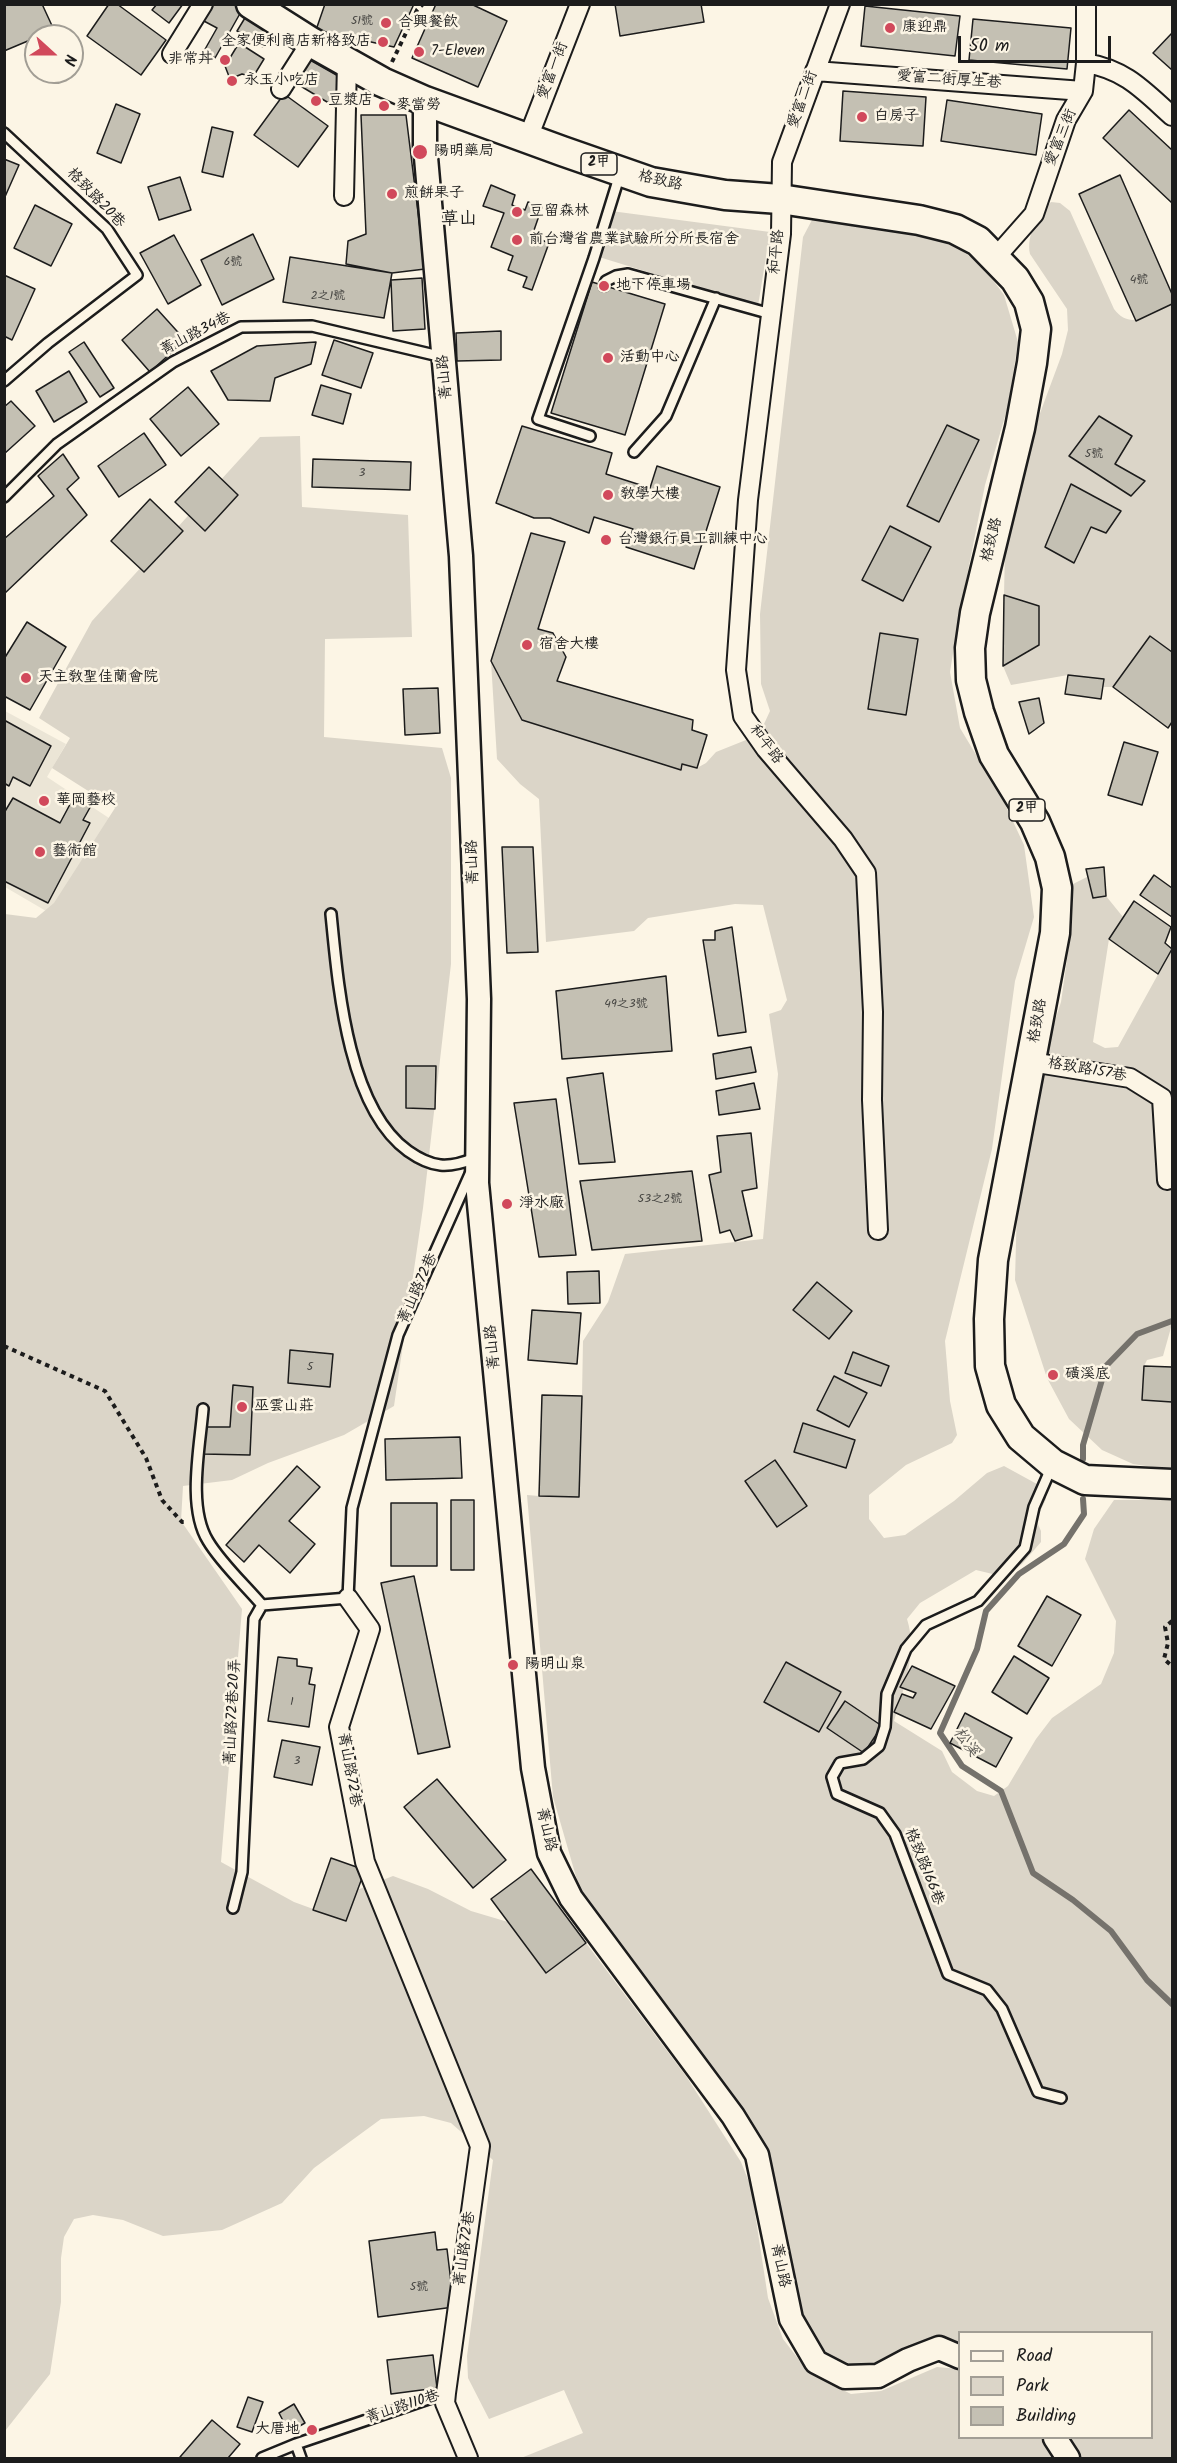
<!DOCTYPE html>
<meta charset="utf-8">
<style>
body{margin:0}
#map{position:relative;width:1177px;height:2463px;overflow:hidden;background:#fcf5e5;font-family:Kalam,sans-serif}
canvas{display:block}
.frame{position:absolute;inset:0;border:6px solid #1c1c1c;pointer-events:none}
.legend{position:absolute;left:958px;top:2331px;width:195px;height:108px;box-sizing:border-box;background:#fcf5e5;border:2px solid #a29e95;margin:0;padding:8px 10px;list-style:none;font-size:18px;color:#1c1c1c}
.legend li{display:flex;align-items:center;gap:12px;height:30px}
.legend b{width:30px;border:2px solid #a29e95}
.north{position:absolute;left:24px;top:24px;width:60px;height:60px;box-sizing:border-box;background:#fcf5e5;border:2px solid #a29e95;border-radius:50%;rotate:111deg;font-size:16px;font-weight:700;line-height:24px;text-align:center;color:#1c1c1c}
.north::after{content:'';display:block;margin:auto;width:21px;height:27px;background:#d1495b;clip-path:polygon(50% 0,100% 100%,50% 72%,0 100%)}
.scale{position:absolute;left:958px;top:36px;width:153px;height:27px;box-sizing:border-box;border:3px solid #1c1c1c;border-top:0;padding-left:8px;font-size:18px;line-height:21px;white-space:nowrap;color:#1c1c1c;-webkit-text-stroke:4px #fcf5e5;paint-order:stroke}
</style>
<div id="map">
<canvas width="1177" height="2463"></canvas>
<div class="frame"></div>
<ul class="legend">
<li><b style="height:8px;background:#fcf5e5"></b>Road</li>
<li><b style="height:16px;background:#dbd5c8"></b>Park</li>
<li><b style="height:16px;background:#c4c0b3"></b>Building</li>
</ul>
<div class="north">N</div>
<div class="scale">50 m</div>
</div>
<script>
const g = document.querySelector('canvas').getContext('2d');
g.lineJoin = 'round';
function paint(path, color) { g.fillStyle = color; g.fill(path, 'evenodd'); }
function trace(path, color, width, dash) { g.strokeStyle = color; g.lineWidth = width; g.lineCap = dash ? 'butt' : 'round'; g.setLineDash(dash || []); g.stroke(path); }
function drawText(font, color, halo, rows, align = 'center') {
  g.font = font + ' Kalam,"LXGW WenKai TC",sans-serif'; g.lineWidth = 5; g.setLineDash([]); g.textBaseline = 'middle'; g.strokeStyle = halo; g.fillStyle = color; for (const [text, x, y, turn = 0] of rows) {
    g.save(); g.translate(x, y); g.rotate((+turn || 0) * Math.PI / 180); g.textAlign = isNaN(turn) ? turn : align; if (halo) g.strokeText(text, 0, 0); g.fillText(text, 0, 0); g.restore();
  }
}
const built = new Path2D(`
 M5,711L66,744L47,777L118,824L58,918L5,887Z`);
const green = new Path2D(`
 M1051,202L1060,203L1070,211L1114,309C1131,332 1152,313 1172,304V652L1150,636L1113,687H1103V679L1068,675L1011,685L1003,666L1039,645V606L1004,595L1005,549L1039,416L1062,354L1068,330L1067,309L1030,254C1026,235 1038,216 1051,202Z
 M611,211L770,232L758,306L599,257Z
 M813,218L941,236L982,265L1004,295L1018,342L1008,406L985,485L959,616L950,672L960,728L1002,798L1024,845L1034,917L1015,981L992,1149L945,1341L950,1401L957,1435L952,1443L906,1465L869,1495V1519L884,1538L905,1535L954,1501L987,1473L1004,1466L1046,1489V1499L1036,1520L1041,1531V1542L1022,1564L1005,1577L976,1570L920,1603L907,1619C918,1653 903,1689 894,1721L942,1751L952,1772L977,1791L994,1796L1008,1786L1036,1739L1052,1718L1101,1684L1114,1653L1116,1621L1085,1559L1094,1529L1114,1500H1172V2458H1078L1066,2438H1152V2332H960L959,2349L870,2371L847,2368L821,2355L799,2316L767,2155L579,1887L553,1797L527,1495L539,1496L582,1396L583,1341L608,1302L625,1254L763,1239L778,1074L769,1014L781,1010L787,1000L763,905L735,904L648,918L634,931L546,942L539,799L520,784L497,759L491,661L522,720L681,770L682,764L697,768L706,763L716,752L751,738L764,724L770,711L761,684L760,614L803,237Z
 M300,436L302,507L408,515L412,637L325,639L324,737L442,748L451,778V964L423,1208L394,1406L344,1435L268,1463L232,1480L183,1486L181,1521L242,1609L221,1862L294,1902L346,1921L357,1890L393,1876L428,1889L471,1911L508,1922L546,1973L586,1943L686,2076L741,2162L751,2187L768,2298L783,2339L810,2374L851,2394L881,2391L937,2367L959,2369L960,2438H1040L1053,2458H521L583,2433L564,2390L489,2419L468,2378L467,2356L493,2160L451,2123L424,2116L381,2119L314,2168L282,2203L222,2230L163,2236L123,2220L93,2215L74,2219L64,2237L61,2258V2302L50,2374L5,2431V914L36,918L54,903L115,808L52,768L70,738L39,718L92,621L260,437Z
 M1087,877L1093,898L1106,896L1123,917L1109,939L1093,1042L1105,1048L1118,1047L1172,949V1324L1163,1356L1147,1360L1144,1366L1142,1400L1172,1402V1470L1133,1464L1102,1450L1069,1419L1047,1378L1015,1280L1017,1205L1034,1086L1061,1002L1072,924L1073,884Z`);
const stream = new Path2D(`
 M1083,1459V1445L1106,1366L1137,1334L1172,1321
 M1083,1499L1084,1514L1064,1544L1019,1574L986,1611L977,1649L940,1733L962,1766L1001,1791L1033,1873L1073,1900L1111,1931L1147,1980L1172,2004`);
const building = new Path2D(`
 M4,4H42L54,30L4,51Z
 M109,4H117L166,40L141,75L87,36Z
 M157,4H183L169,23L152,10Z
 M210,4H233L242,10L215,58L204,51L217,28L202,20Z
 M325,4H414L394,47L316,30Z
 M436,4H471L507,21L478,87L412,58Z
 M615,4H701L704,22L620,36Z
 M865,6L960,16L955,56L861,46Z
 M251,8L278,23L263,47L237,31Z
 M973,19L1071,28L1067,69L969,60Z
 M1172,33V70L1153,53Z
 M239,43L264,59L253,77L242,74L230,79L225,66Z
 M303,56L340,77L337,108L289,79Z
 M843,91L926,97L923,146L840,141Z
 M284,94L328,126L298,167L254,135Z
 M947,100L1042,114L1036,155L941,141Z
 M116,104L140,114L121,163L97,153Z
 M1129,110L1172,150V203L1103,138Z
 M361,115H406L425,269L392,273L346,264L348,241L366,234Z
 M212,127L233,132L223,177L202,172Z
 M4,159L19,165L4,199Z
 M1120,175L1172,294V304L1136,321L1079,194Z
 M180,177L191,210L159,220L148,187Z
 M491,185L515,195L512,205L525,210L528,202L542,207L532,236L549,243L532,290L523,287L527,277L508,270L513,256L491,247L504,213L483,206Z
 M35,205L72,224L51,266L14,248Z
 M253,234L274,279L222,305L201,260Z
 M174,235L201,285L168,304L140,253Z
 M290,257L392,273L384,318L283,302Z
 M4,275L35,289L12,340L4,336Z
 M422,278L425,329L393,331L391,280Z
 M592,282L665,304L625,435L551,413Z
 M157,309L185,340L150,372L122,340Z
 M501,331V360L457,361L456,333Z
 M334,340L373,353L361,388L322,375Z
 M84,342L114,388L100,397L69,352Z
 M316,342L311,364L275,378L270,401L228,400L211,371L257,346Z
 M69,371L87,402L54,422L36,391Z
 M321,385L351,394L343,424L312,415Z
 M188,387L219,424L181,456L150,419Z
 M11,401L35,426L4,454V407Z
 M1099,416L1132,436L1115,464L1145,481L1131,496L1069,456Z
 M947,425L979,440L939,522L907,506Z
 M522,426L612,453L606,474L650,488L657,466L720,487L694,569L626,547L633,529L594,517L589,533L550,518H534L496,503Z
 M144,433L166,465L119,497L98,466Z
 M63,454L79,478L67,489L87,515L4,594V539L54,496L38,476Z
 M313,459L411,462L410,490L312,487Z
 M209,467L238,495L205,531L175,502Z
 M1071,484L1121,511L1106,533L1091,527L1074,563L1045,547Z
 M150,499L183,531L144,572L111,541Z
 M890,526L931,547L903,601L862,580Z
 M531,533L565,542L538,629L553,633L566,657L557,681L693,720L692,730L707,735L697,768L682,764L681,770L522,720L491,661Z
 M1004,595L1039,606V645L1003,666Z
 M27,622L66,647L30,710L4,696V659Z
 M880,633L918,639L906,715L868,709Z
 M1150,636L1172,652V722L1168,728L1113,687Z
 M1068,675L1104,679L1101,699L1065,694Z
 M438,688L440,733L405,735L403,689Z
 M1039,698L1044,723L1029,734L1019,702Z
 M4,720L51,746L30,786L13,777L9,786L4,783Z
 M1124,742L1158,752L1142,805L1108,795Z
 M75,795L92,804L83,820L90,823L48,903L4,881V813L13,798L60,823Z
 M502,847H533L538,952L507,953Z
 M1104,867L1106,896L1093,898L1086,869Z
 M1154,875L1172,888V917L1140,895Z
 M1134,901L1171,927L1165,943L1172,949L1158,974L1109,939Z
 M732,927L746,1032L718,1036L703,940H715V931Z
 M666,976L672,1051L562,1059L556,991Z
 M751,1047L756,1072L716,1079L713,1054Z
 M406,1066H436L435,1109L406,1108Z
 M603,1073L615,1162L579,1164L567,1078Z
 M754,1083L760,1109L719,1115L716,1091Z
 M556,1099L576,1255L539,1257L514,1103Z
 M751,1133L757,1188L742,1191L752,1236L735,1241L730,1230L720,1233L709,1175L721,1172L717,1136Z
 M692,1171L702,1241L592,1250L580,1181Z
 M599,1271L600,1303L568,1304L567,1272Z
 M817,1282L852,1311L829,1339L793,1310Z
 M532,1310L581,1313L577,1364L528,1360Z
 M290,1350L333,1354L330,1387L288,1383Z
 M853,1352L889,1366L881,1386L845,1373Z
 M1144,1366L1172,1367V1402L1142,1400Z
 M834,1376L867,1393L849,1427L817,1410Z
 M233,1385L253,1387L250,1455L203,1454L205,1427H230Z
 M542,1395L582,1396L579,1497L539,1496Z
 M803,1423L855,1440L846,1468L794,1452Z
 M460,1437L462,1478L386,1480L385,1439Z
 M775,1460L807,1506L777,1527L745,1481Z
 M297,1466L320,1487L289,1521L315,1544L290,1573L259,1545L244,1562L226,1545Z
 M451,1500H474V1570H451Z
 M391,1503H437V1566H391Z
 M414,1576L450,1747L418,1754L381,1583Z
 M1047,1596L1081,1615L1052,1666L1018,1646Z
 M1014,1656L1049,1678L1027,1714L992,1692Z
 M278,1657L297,1659V1666L312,1668L309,1684L315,1685L309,1727L268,1721Z
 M786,1662L841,1692L819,1732L764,1702Z
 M912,1666L955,1686L931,1729L894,1712L902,1694L913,1698L916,1693L900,1687Z
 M845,1701L882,1726L864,1753L827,1728Z
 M965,1713L1012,1738L996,1767L950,1743Z
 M282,1740L320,1747L312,1785L274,1777Z
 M437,1779L506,1860L473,1888L404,1807Z
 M331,1858L365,1870L346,1921L313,1910Z
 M531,1869L586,1943L546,1973L491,1899Z
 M435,2232L437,2250L447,2249L454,2307L378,2317L369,2241Z
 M433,2355L437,2388L391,2394L387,2360Z
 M248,2397L263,2402L252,2432L237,2427Z
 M294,2404L305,2423L289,2432L279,2413Z
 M212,2420L240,2444L228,2458H182L180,2457Z`);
const path = new Path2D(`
 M392,62L417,10L423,4
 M4,1346L105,1391L146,1458L162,1500L182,1522H188
 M1172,1621L1165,1627L1168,1643L1164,1659L1172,1666`);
const service = new Path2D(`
 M4,133L107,229L137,275L48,343L4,381
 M604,286L606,281L616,276L628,274L771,314
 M590,436L538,419L594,258L620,174
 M634,452L666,416L716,298
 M4,497L57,444L173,362L241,327L312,326L443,357
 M331,914C338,984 347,1107 408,1151C432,1168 448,1169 475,1158
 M203,1409C200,1447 187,1507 208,1541C221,1563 245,1585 262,1605
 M1052,1466L1034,1507L1025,1548L978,1601L926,1625L906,1649L887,1694L885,1727L879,1746L863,1759L840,1763L832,1777L837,1794L880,1813L895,1834L948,1974L987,1990L1002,2009L1038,2092L1061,2098
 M233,1908L242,1872L254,1619L262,1605L348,1598L352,1508L398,1335L470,1174
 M262,2458L296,2444
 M301,2458L296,2444L446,2393`);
const minor = new Path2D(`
 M840,4L782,162L781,234L748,500L736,670L743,716L766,749L843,839L866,873L873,1012L872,1100L878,1230
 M172,54L203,4
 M1086,63C1126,70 1143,90 1172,116
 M815,71L1083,91
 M281,89L311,42
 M528,138L580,4
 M344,196L347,63
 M996,257L1034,214L1066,120L1083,91L1086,63V4
 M1031,1062L1130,1078L1162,1098L1167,1180
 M348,1598L370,1629L339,1727L365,1862L480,2146L446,2393L445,2403L468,2458`);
const tertiary = new Path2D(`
 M425,101V146L461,556L479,999L477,1183L533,1768L549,1853L571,1898L733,2116L757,2155L791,2319L816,2362L845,2377L878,2376L908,2360L939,2348L960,2357
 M1055,2438L1068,2458`);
const primary = new Path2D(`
 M251,4L311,42L382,82L425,101L562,151L651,182L725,195L780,199L919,220L955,229L978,241L1015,279L1029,302L1036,329L1032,363L1020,428L975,613L970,648L971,680L979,712L994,755L1035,822L1050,857L1057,888L1055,933L993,1260L989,1319L990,1366L1001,1405L1021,1437L1053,1464L1085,1480L1172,1484`);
const markers = [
 [386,23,6,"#d1495b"],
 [890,28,6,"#d1495b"],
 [383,42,6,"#d1495b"],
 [419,52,6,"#d1495b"],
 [225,60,6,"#d1495b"],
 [232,81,6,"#d1495b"],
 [316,101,6,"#d1495b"],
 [384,106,6,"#d1495b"],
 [862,117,6,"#d1495b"],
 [420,152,8,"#d1495b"],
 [392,194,6,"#d1495b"],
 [517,212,6,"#d1495b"],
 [517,240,6,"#d1495b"],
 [604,286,6,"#d1495b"],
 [608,358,6,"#d1495b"],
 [608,495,6,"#d1495b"],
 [606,540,6,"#d1495b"],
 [527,645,6,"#d1495b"],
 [26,678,6,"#d1495b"],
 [44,801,6,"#d1495b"],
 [40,852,6,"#d1495b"],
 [507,1204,6,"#d1495b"],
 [1053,1375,6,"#d1495b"],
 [242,1407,6,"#d1495b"],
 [513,1665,6,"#d1495b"],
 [312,2430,6,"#d1495b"]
];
const numberNames = [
 ["51號",362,22],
 ["6號",233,263],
 ["4號",1139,281],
 ["2之1號",328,297],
 ["5號",1094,455],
 ["3",362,474],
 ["49之3號",626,1005],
 ["53之2號",660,1200],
 ["5",310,1368],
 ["1",292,1703],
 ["3",297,1762],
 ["5號",419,2288]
];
const shields = [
 [599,164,36],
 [1027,810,36]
];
const shieldNames = [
 ["2甲",599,164],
 ["2甲",1027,810]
];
const poiNames = [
 ["合興餐飲",398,23],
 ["康迎鼎",902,28],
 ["全家便利商店新格致店",371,42,"right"],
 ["7-Eleven",431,52],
 ["非常丼",213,60,"right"],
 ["永玉小吃店",244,81],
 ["豆漿店",328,101],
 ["麥當勞",396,106],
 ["白房子",874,117],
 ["陽明藥局",434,152],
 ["煎餅果子",404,194],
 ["豆留森林",529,212],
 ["前台灣省農業試驗所分所長宿舍",529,240],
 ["地下停車場",616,286],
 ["活動中心",620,358],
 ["教學大樓",620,495],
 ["台灣銀行員工訓練中心",618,540],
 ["宿舍大樓",539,645],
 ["天主教聖佳蘭會院",38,678],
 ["華岡藝校",56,801],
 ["藝術館",52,852],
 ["淨水廠",519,1204],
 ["磺溪底",1065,1375],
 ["巫雲山莊",254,1407],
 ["陽明山泉",525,1665],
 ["大厝地",300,2430,"right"]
];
const streetNames = [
 ["愛富一街",554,71,-69],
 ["愛富二街厚生巷",949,81,4],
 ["愛富二街",804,100,-70],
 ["愛富三街",1062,138,-68],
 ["格致路",660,182,13],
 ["格致路20巷",95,199,46],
 ["和平路",778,252,-85],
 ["菁山路34巷",196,335,-27],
 ["菁山路",446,377,-95],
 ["格致路",993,540,-76],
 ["和平路",765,745,53],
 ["菁山路",474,862,-92],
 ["格致路",1039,1021,-80],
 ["格致路157巷",1087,1071,10],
 ["菁山路72巷",419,1289,-66],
 ["菁山路",494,1347,-95],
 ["菁山路72巷20弄",234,1712,-87],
 ["菁山路72巷",348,1770,80],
 ["菁山路",545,1830,77],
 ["格致路166巷",923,1867,68],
 ["菁山路72巷",466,2249,-82],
 ["菁山路",779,2266,78],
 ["菁山路110巷",403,2408,-18]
];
const waterNames = [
 ["松溪",965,1743,54]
];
const quarterNames = [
 ["草山",459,221]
];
paint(built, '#ebe5d6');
paint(green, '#dbd5c8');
trace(stream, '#75726c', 6);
paint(building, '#c4c0b3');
trace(building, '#1c1c1c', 1.5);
trace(service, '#1c1c1c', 14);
trace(minor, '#1c1c1c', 22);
trace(tertiary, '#1c1c1c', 27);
trace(primary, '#1c1c1c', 33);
trace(path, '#1c1c1c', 4, [4.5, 4.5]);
trace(service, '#fcf5e5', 9);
trace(minor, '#fcf5e5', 18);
trace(tertiary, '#fcf5e5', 22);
trace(primary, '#fcf5e5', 28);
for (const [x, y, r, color] of markers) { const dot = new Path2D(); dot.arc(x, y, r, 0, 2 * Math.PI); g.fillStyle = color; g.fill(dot); trace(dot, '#fcf5e5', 2); }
drawText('12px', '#464542', null, numberNames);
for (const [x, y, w] of shields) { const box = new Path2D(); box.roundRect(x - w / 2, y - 11, w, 22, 4.5); g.fillStyle = '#fcf5e5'; g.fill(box); trace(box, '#1c1c1c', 1.5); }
drawText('bold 14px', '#1c1c1c', null, shieldNames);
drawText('15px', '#1c1c1c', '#fcf5e5', poiNames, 'left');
drawText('15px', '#1c1c1c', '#fcf5e5', streetNames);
drawText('italic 16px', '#575551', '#fcf5e5', waterNames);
drawText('18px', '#1c1c1c', '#fcf5e5', quarterNames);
</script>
